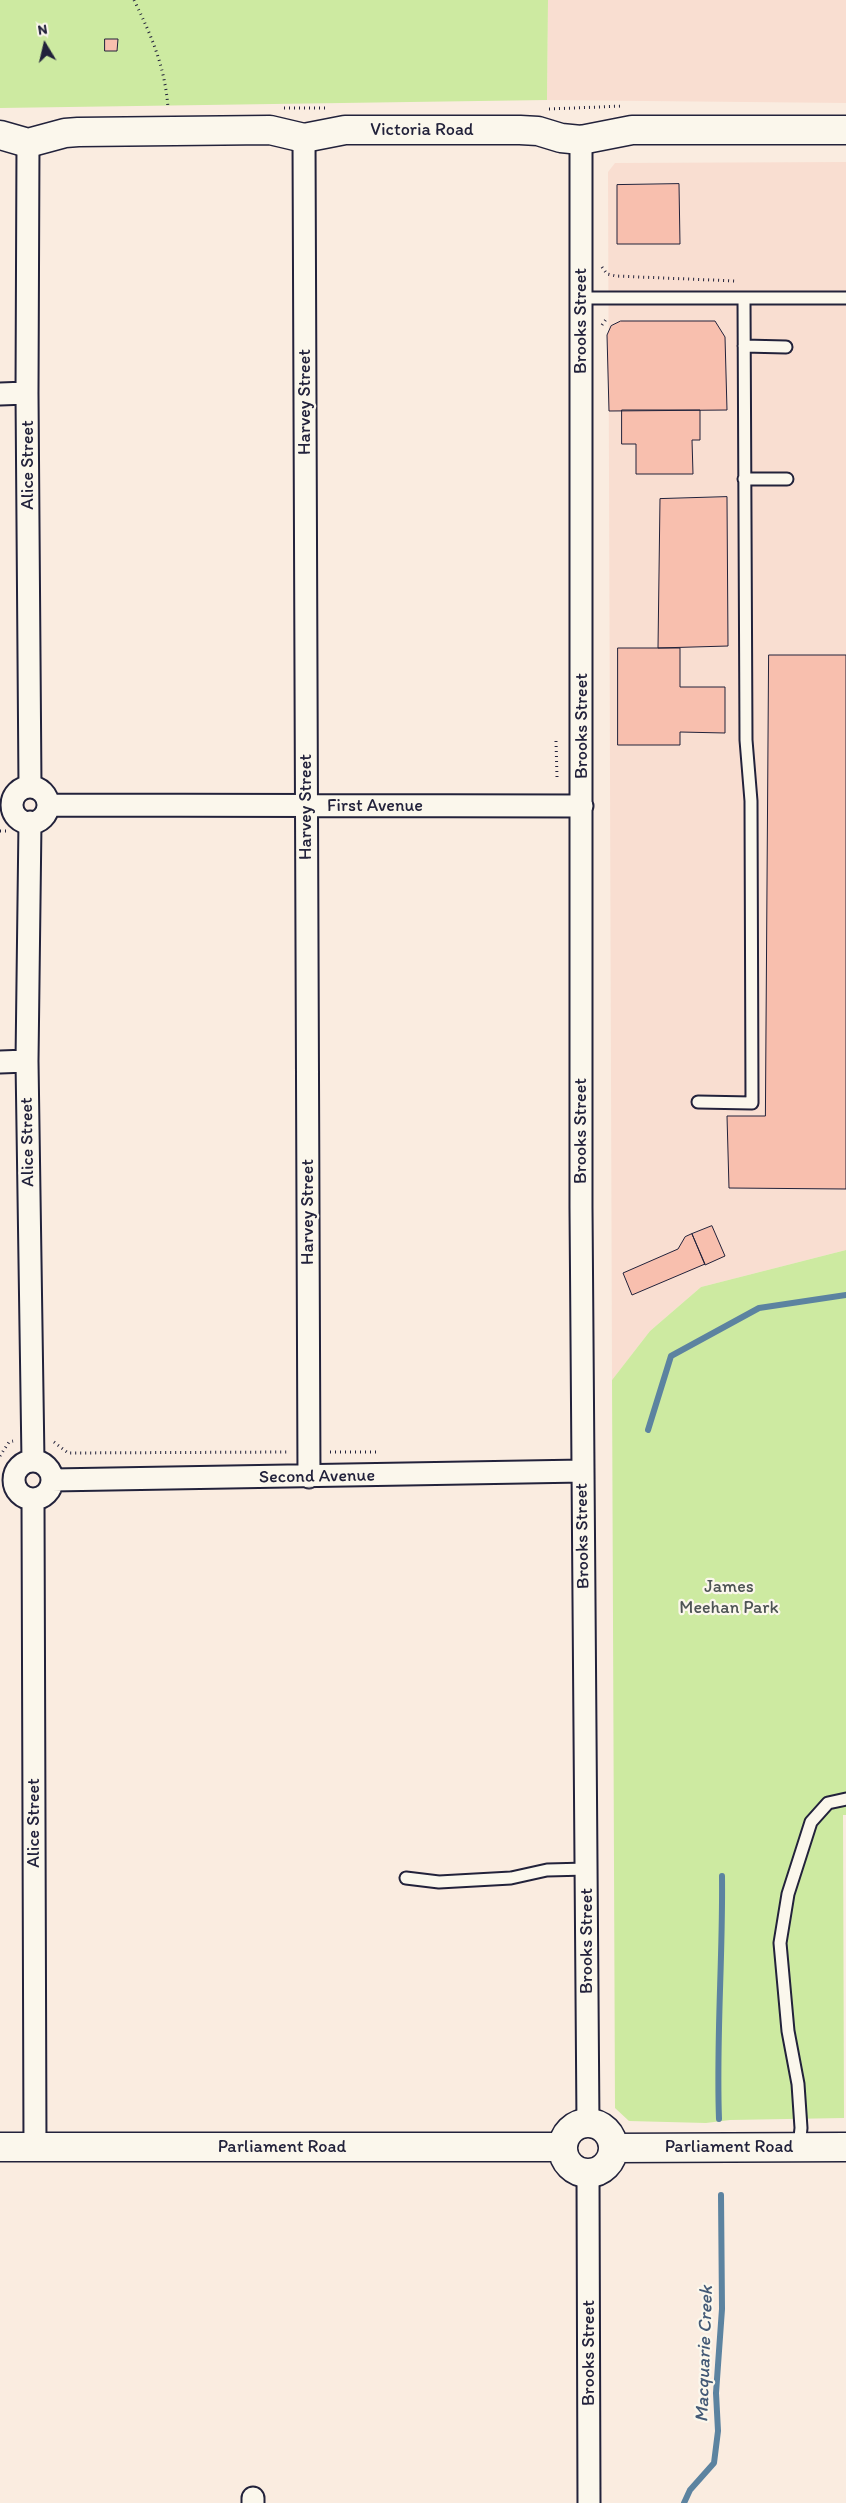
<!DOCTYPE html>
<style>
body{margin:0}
#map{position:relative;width:846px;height:2503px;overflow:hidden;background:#faece0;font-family:Itim,sans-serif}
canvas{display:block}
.north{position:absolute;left:20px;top:20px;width:50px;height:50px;-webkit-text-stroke:4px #fbf7ec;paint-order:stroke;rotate:351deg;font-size:14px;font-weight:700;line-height:20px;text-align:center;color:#22223b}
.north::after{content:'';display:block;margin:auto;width:18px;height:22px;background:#22223b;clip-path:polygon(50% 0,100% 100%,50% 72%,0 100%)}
</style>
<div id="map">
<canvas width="846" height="2503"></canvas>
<div class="north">N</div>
</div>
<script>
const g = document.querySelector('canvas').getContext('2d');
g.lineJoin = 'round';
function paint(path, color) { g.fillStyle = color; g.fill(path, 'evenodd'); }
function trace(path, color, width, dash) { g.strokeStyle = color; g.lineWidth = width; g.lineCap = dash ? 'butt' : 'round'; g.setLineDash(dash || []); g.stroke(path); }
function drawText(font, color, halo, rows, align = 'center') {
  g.font = font + ' Itim,sans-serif'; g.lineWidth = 4.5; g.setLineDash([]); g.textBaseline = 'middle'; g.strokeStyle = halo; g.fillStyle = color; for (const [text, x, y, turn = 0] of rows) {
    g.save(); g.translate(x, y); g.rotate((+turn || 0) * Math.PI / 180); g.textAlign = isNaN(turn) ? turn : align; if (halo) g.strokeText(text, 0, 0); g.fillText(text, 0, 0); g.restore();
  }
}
const built = new Path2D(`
 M548,0H846V103L547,100Z
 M846,162V1250L701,1287L650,1331L612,1380L608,172L615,163Z`);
const green = new Path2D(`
 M0,0H548L547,100L0,108Z
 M846,1250V1815H843L844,2118L730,2120L706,2123L629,2121L615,2108L612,1380L650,1331L701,1287Z`);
const stream = new Path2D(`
 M648,1430L671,1356L759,1308L846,1295
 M719,2119C716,2038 723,1957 722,1876
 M684,2503L690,2490L714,2463L718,2431L716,2393L722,2309L721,2195`);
const building = new Path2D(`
 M105,39H118L117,51H105Z
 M679,184L680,244H617V185Z
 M621,321H715L725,337L727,410L609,411L607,335L611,326Z
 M622,410H700V440H692L693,474H636V444H622Z
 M727,497L728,646L658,648L660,499Z
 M618,648H680V687H725V733L680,732V745H618Z
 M769,655H846V1189L729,1188L727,1116H765Z
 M712,1226L725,1256L705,1265L692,1234Z
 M692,1234L705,1264L632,1295L623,1273L678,1249L685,1237Z`);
const path = new Path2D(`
 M134,0C152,37 165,67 168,108
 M284,108H328
 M549,109L623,106
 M602,267L607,274L616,276L735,281
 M602,325L607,318
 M556,741L557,777
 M0,831H10
 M54,1442L68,1453L288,1452
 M330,1452H378
 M0,1456L9,1442L13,1441`);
const lane = new Path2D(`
 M581,298H846
 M744,346L786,347
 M744,479H787
 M698,1102L752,1103L751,801L746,740L744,298
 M406,1878L439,1882L511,1878L547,1870L587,1869
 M799,2147L801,2128L798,2084L788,2031L780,1943L788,1894L811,1822L828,1803L846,1799`);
const street = new Path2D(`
 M304,138L309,1477
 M581,140V1207L588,2123
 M28,143L27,393L30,787
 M0,394L27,393
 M12 805a18 18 0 1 1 36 0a18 18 0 1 1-36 0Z
 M48,805L582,806
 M30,822L27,1061L33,1461
 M0,1062L27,1061
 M14 1480a19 19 0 1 1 38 0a19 19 0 1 1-38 0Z
 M52,1480L583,1471
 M33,1500L35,2146
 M588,2173L589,2503
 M253,2503V2498`);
const secondary = new Path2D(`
 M0,135L28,143L65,133L78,132L270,130L304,138L345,130H520L538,131L561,138L581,140L632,130H846
 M563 2148a25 25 0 1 1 50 0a25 25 0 1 1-50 0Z
 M0,2147H563
 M613,2148L846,2147`);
const streetNames = [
 ["Victoria Road",422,130],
 ["Brooks Street",581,321,-90],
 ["Harvey Street",305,402,-90],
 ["Alice Street",28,465,-90],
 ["Brooks Street",582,726,-90],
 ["First Avenue",375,806],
 ["Harvey Street",306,807,-90],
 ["Brooks Street",581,1131,-90],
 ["Alice Street",28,1142,-91],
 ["Harvey Street",308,1212,-90],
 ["Second Avenue",317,1477,-1],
 ["Brooks Street",583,1536,-91],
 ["Alice Street",34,1823,-90],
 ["Brooks Street",587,1941,-90],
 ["Parliament Road",282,2147],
 ["Parliament Road",729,2147],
 ["Brooks Street",589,2353,-90]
];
const parkNames = [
 ["James",729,1587],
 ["Meehan Park",729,1608]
];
const waterNames = [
 ["Macquarie Creek",705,2354,-88]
];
paint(built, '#f9ded1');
paint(green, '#cdeaa1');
trace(stream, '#5c83a0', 6);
paint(building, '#f8bfae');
trace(building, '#22223b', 1);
trace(lane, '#22223b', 15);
trace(street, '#22223b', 25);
trace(secondary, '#22223b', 31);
trace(path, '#22223b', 3, [1, 4]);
trace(lane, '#fbf7ec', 11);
trace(street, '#fbf7ec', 21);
trace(secondary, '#fbf7ec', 28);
drawText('18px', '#22223b', '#fbf7ec', streetNames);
drawText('18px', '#4d5454', '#fbf7ec', parkNames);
drawText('italic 19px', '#445a76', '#fbf7ec', waterNames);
</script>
